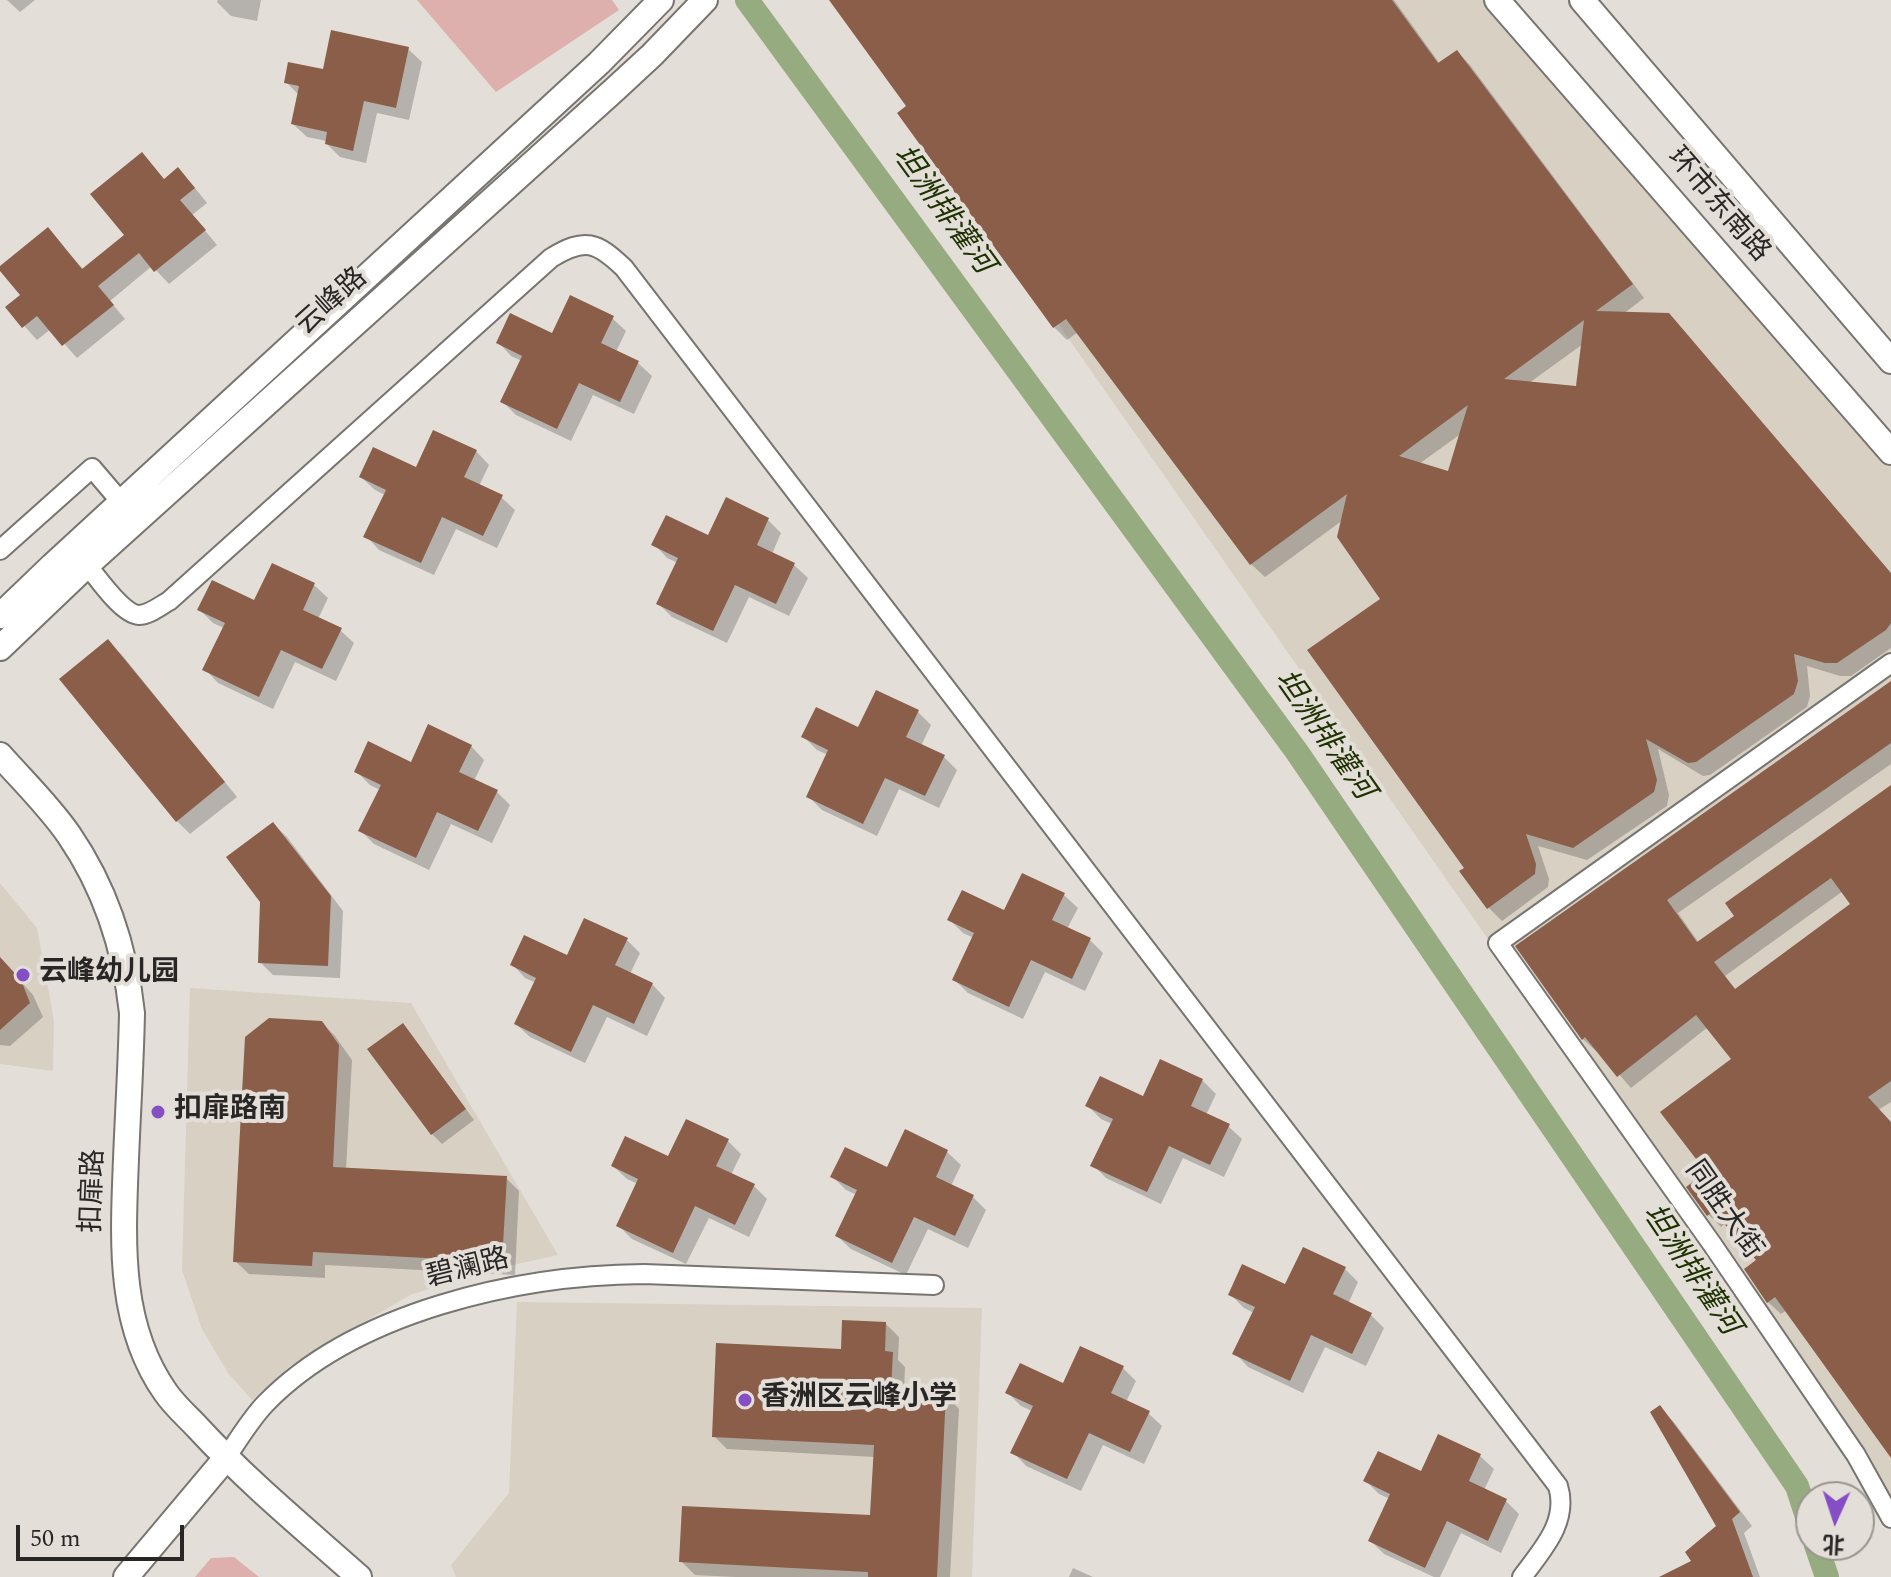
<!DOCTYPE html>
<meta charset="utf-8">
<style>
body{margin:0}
#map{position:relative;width:1891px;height:1577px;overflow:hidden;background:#e3ded8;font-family:Spectral,"Noto Sans SC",serif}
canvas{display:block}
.north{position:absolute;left:1795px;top:1481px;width:80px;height:80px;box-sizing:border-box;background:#e3ded8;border:2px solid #999590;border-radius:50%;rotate:183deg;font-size:22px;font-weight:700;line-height:32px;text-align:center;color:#292725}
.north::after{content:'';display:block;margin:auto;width:28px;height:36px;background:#844ec5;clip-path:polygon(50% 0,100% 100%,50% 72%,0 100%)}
.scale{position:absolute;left:16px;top:1525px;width:168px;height:36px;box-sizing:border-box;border:4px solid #292725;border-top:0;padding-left:10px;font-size:24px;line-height:28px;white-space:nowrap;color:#292725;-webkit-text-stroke:6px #e3ded8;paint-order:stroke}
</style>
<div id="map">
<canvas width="1891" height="1577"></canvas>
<div class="north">北</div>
<div class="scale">50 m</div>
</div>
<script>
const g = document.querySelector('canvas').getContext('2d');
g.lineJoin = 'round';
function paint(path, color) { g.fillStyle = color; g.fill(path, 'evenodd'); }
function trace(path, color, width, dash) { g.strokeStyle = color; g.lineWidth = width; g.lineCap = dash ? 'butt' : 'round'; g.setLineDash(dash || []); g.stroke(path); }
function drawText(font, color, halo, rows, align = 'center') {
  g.font = font + ' Spectral,"Noto Sans SC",serif'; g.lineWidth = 8; g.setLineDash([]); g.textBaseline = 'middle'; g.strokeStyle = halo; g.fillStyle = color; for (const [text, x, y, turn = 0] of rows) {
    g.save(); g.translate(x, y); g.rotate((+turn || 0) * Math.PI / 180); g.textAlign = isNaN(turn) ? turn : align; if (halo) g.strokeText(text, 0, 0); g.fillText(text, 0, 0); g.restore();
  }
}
const built = new Path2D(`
 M832,0H1513L1891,456V1516Z
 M0,883L37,928L54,1021L53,1071L0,1064Z
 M190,988L411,1003L558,1255L490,1270L410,1295L291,1365L252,1400L228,1373L202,1329L182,1270Z
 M517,1302L982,1308L972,1577H456L451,1565L509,1493Z`);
const green = new Path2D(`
 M417,0H612L619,10L496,92Z
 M234,1557L259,1577H195L211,1558Z`);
const shadow = new Path2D(`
 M7,0H35L20,12Z
 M218,0H261L257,21L231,16L217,2Z
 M832,0H1394L1440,64L1457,52L1470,65L1644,298L1623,314L1891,574V648L1851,676H1840L1807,666L1810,696L1807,707L1710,775L1703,776L1658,749L1669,795L1667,806L1587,860L1538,846L1549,879L1548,887L1502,921L1489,908L1462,871L1466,868L1383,599L1343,520L1265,577L1251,564L1078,332L1067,340L1054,327L909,107ZM1583,344L1577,388L1529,383ZM1462,433L1449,473L1419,464Z
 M408,49L422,62L409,120L377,113L366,163L340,157L327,144V141L307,137L293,124L299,95L286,82Z
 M165,181L191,183L207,203L192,215L217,245L169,284L152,266L110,301L125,319L77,358L51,329L37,340L8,308L23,295L48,230L84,270L127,235Z
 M612,318L626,331L616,352L638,363L652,376L634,414L593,395L571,441L516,415L503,402L522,361L511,356L498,342L553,336Z
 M476,451L489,465L479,486L501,497L515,510L497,548L456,529L434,575L379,550L366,536L385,495L375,490L361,477L417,469Z
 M768,520L781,533L772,554L794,565L808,578L789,616L749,597L727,643L672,617L659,604L678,563L667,558L654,544L709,538Z
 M273,565L314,585L328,598L318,619L340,630L354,643L336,681L295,662L273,709L218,683L205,669L224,628L213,623L200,610L255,603Z
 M108,642L122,655L237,797L190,834L177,821Z
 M1891,683V764L1678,913L1699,943L1737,916L1891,787V1102L1878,1110L1891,1124V1455L1787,1310L1781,1314L1768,1302L1759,1260L1726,1223L1721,1227L1708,1214L1709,1173L1734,1059L1708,1027L1631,1088L1598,1050L1596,1051L1583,1039L1518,946ZM1843,891L1853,905L1736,990L1725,976Z
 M918,712L931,725L921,746L944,757L957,770L939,808L899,789L877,836L822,810L808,796L828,755L817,750L804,737L859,730Z
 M471,746L484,760L474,781L496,791L510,805L492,843L451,824L429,870L374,844L361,831L380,790L370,785L356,771L412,764Z
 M273,824L287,837L343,911L340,978L273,975L260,962Z
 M1023,875L1064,895L1078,908L1067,929L1090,940L1103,953L1085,991L1045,972L1023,1019L968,993L954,979L974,938L963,933L950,920L1005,913Z
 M626,939L640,953L630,974L652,984L665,998L647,1036L607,1017L585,1063L530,1037L516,1024L536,983L525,978L512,964L568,957Z
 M0,958L33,995L43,1017L10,1046L0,1045Z
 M321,1022L335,1036L352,1060L346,1170L506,1178L519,1191L515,1275L325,1265V1278L249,1274L235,1261Z
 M412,1036L474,1120L442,1144L432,1134L370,1050Z
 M1202,1080L1216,1094L1206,1115L1228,1126L1242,1139L1224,1177L1183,1158L1161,1204L1106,1178L1093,1165L1112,1124L1101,1119L1088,1106L1143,1098Z
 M906,1132L947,1152L961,1165L951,1186L973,1197L986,1210L968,1248L928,1229L906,1275L851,1249L837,1236L857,1195L846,1190L833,1177L888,1170Z
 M728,1141L741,1154L731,1175L754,1186L767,1199L749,1237L709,1218L686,1264L632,1239L618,1225L638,1184L627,1179L613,1166L669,1159Z
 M1345,1269L1358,1282L1348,1304L1370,1314L1384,1328L1366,1366L1325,1347L1303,1393L1248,1367L1235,1353L1254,1313L1244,1308L1230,1294L1286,1287Z
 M886,1324L899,1337L898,1360L905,1367L904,1393L946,1395L959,1409L950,1577H735L695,1575L682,1562L872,1517L875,1457L727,1449L714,1436Z
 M1123,1368L1136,1381L1126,1402L1148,1413L1162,1426L1144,1464L1103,1445L1081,1491L1026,1466L1013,1452L1032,1411L1021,1406L1008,1393L1064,1386Z
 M1659,1408L1673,1421L1752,1526L1744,1533L1760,1577H1664L1694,1561L1718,1527Z
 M1439,1436L1480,1456L1494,1469L1484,1490L1506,1501L1519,1514L1501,1553L1461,1533L1440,1577H1434L1384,1554L1370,1540L1390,1499L1379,1494L1366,1481L1422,1474Z
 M1073,1568L1093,1577H1069Z`);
const canal = new Path2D(`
 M747,0L1297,752L1797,1486L1811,1529
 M1816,1545L1827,1577`);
const building = new Path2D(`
 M829,0H1392L1438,63L1457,50L1633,284L1596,311L1669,313L1891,573V623L1886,630L1837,663H1825L1794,654L1798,681L1794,694L1696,762L1688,763L1646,739L1657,780L1654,792L1573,848L1526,834L1536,864L1535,874L1487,909L1459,871L1464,868L1307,650L1380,599L1337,537L1347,494L1250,565L1066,319L1053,328L897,113L906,106ZM1584,320L1576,386L1504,379L1576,326ZM1468,405L1448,471L1399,456Z
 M331,30L409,47L396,108L364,101L353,151L325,144L327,132L291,124L299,86L284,83L288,62L323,69Z
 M142,152L164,179L178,167L195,188L180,200L206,230L154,272L139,253L98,286L114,305L62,346L37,316L22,328L5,307L20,295L0,271V266L48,227L82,269L124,235L90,194Z
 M570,295L614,316L601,343L639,361L620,402L579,383L557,429L500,402L522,356L496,343L510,313L552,333Z
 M433,430L477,450L464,477L503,495L483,536L442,517L421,563L363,537L386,490L359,477L373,447L416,467Z
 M726,497L769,518L757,545L795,563L776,604L735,585L713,631L656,604L678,558L651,545L666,515L708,535Z
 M272,563L315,583L303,610L342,628L322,669L281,650L259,697L202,670L225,623L197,610L212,580L254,600Z
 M108,639L225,782L176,822L59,679Z
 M1891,681V743L1667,900L1697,942L1734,916L1725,903L1891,785V1081L1868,1097L1891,1122V1458L1775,1297L1767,1303L1744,1269L1756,1260L1713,1211L1707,1216L1686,1187L1706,1172L1660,1112L1731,1059L1696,1015L1617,1077L1585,1037L1582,1040L1515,946ZM1831,878L1850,904L1735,989L1714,962Z
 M876,690L919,710L906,737L945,755L925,796L885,778L863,824L806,797L828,750L801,737L816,707L858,727Z
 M428,724L472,745L459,772L498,790L478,831L437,812L416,858L358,831L381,785L354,772L368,741L411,762Z
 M273,822L331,896L328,966L258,963L260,902L226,857Z
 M1022,873L1065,893L1052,920L1091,938L1072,979L1031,960L1009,1007L952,980L974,933L947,920L962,890L1004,910Z
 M584,918L628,938L615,965L653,983L634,1024L593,1005L571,1052L514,1024L536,978L510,965L524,935L567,955Z
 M0,957L21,980L30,1003L0,1030Z
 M269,1018L322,1021L339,1045L333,1167L507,1176L502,1262L313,1252L312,1266L233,1262L245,1037Z
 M403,1023L466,1109L431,1135L367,1049Z
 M1160,1059L1203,1079L1191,1106L1230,1124L1210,1165L1169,1146L1147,1192L1090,1166L1113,1119L1085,1106L1100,1076L1143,1096Z
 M686,1119L729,1139L716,1166L755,1184L735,1225L695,1206L673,1253L616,1226L638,1179L611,1166L625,1136L668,1156Z
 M905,1129L948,1150L936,1177L974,1195L955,1236L914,1217L892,1263L835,1236L857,1190L830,1177L845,1147L887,1167Z
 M1303,1247L1346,1267L1333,1294L1372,1313L1352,1354L1311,1335L1290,1381L1232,1354L1255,1307L1228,1295L1242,1264L1285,1284Z
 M842,1320L886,1322L885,1351L893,1352L891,1390L946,1393L937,1577H868V1572L679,1562L682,1506L870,1515L874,1445L712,1437L716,1343L841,1349Z
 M1080,1346L1124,1366L1111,1393L1150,1411L1130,1452L1089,1433L1067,1479L1010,1453L1033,1406L1005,1393L1020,1363L1063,1383Z
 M1660,1405L1740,1512L1732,1519L1753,1577H1659L1691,1561L1685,1552L1716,1526L1650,1412Z
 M1438,1434L1481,1454L1469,1481L1507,1499L1488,1541L1447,1521L1425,1568L1368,1541L1390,1494L1363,1481L1378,1451L1421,1471Z`);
const street = new Path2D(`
 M0,550L92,468L121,502
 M87,565C98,578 122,614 139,615C149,615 160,606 169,601L551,258C585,237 597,242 624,268L1558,1486C1569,1522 1542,1550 1522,1577
 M1891,663L1498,943L1712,1244L1856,1455L1891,1518
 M226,1458C238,1440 250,1420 265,1404C355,1311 519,1275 644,1274L934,1285`);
const secondary = new Path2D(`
 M1497,0L1891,452
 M1582,0L1891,361
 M0,616L53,565L599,63L661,0
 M0,648L87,565L613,91L652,55L705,0
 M0,755C23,781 49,806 69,835C106,889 125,948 132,1013C131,1062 128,1110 126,1159C123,1239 117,1324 166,1393C175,1406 188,1417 199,1429C248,1482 305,1529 359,1577
 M126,1577L226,1458`);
const markers = [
 [23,975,8,"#844ec5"],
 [158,1112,8,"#844ec5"],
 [745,1400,8,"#844ec5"]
];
const streetNames = [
 ["环市东南路",1717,206,49],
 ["云峰路",333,303,-42],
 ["扣扉路",95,1191,-88],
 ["同胜大街",1722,1211,55],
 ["碧澜路",468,1270,-14]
];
const poiNames = [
 ["云峰幼儿园",39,975],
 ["扣扉路南",174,1112],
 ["香洲区云峰小学",761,1400]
];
const waterNames = [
 ["坦洲排灌河",941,211,54],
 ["坦洲排灌河",1322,736,55],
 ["坦洲排灌河",1689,1271,56]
];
paint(built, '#d9d0c4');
paint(green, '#deb0ad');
paint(shadow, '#0003');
trace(canal, '#96ab7f', 24);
paint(building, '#8a5e48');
trace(street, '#78746f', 22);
trace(secondary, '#78746f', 28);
trace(street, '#fff', 18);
trace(secondary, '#fff', 24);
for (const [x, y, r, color] of markers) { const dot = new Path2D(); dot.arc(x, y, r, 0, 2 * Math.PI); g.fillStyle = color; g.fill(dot); trace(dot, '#e3ded8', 3); }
drawText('28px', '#292725', '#e3ded8', streetNames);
drawText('bold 28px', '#292725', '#e3ded8', poiNames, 'left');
drawText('italic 30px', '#1e3100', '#e3ded8', waterNames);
</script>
